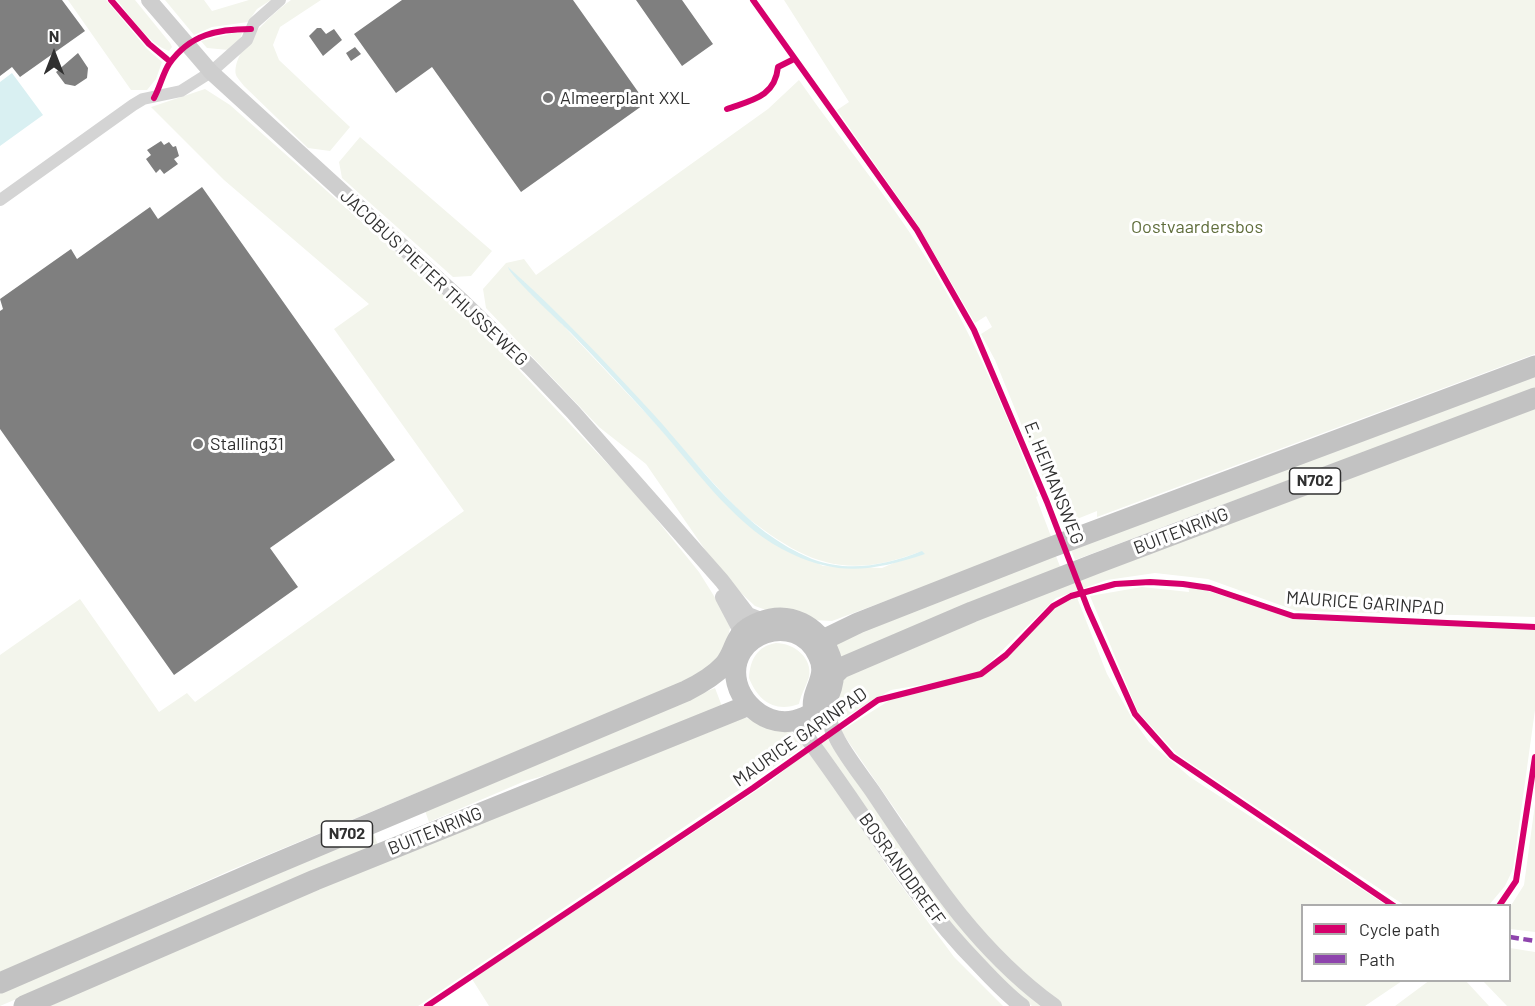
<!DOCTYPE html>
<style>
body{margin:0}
#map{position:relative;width:1535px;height:1006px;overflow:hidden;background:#fff;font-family:Barlow,sans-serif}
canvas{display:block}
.legend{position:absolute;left:1301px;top:904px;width:210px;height:78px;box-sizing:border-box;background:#fff;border:2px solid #acacac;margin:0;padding:8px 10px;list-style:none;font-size:18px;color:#303030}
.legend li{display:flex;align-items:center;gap:12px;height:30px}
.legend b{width:30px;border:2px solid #acacac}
.north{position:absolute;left:24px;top:24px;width:60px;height:60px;-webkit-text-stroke:4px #fff;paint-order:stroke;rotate:0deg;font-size:16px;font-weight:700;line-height:24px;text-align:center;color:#303030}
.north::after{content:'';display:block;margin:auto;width:21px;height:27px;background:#303030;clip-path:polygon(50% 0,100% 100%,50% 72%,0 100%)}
</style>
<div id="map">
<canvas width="1535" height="1006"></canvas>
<ul class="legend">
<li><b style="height:8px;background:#d6006c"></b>Cycle path</li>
<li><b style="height:8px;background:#8e44ad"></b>Path</li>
</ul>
<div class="north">N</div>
</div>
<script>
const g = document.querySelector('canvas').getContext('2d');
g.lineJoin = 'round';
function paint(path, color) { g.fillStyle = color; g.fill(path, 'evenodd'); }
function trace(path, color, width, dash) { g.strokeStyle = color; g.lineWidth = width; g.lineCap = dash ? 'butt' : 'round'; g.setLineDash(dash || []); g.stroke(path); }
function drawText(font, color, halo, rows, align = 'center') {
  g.font = font + ' Barlow,sans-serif'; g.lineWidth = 6; g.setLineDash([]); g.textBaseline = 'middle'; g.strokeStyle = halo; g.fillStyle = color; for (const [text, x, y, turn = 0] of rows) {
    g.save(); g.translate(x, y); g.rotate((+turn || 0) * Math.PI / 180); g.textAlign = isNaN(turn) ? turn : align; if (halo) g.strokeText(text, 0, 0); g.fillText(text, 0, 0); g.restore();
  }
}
const green = new Path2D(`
 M68,0H106L147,49L162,62L156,79L147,90H131Z
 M117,0H135L170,43L172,47L169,51C150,45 130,16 117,0Z
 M165,0H204L212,11L249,0H271L257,9L248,22L212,27L194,35Z
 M291,0H321L280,27L273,45L279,60L350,127L330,151L308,148L244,86C242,83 237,78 236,75C231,51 274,12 291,0Z
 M784,0H1535V354L1097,517V511L1072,521L1056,482L1046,485L995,360L981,334L992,327L986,316L975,323L917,224L837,110L849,102Z
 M234,33H242L239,42L229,50L207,48L201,41Z
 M799,80C842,142 893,202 933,269C976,341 1008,417 1038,496L1036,497L1052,539L832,621L813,620L790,611L766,610L755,606L741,593L708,554L646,464L599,427L486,308L483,289L506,263L524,259L536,275L768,109ZM508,267L575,332L740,512C804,562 842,582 922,551L882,568L823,566L758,532Z
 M205,89L230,105L470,318L636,494L699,572L729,620L730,628L727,641L715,663L691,679L231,870L0,974V655L80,599L159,712L187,693L195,702L464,511L334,329L369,304L224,180L151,107Z
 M360,137L492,251L471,276L453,277L342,178L339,162Z
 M1535,372V388L1075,560L1069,545Z
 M1535,408V617L1297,611L1208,579L1155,573L1107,580L1056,598L981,671L950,680L891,690L837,722L833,712L844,678L864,664L1138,556Z
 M1054,551L1061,569L842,661L832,640Z
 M1188,585L1303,620L1535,630V710L1513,869L1505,886L1489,905H1404L1177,754L1138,712L1090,596L1142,587L1189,592Z
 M1076,595L1107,674L1132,718L1149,742L1190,777L1386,905L1302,906V980L1402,981L1365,1006H1062C998,960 958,904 911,841L906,825L841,731L890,700L978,678L1004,660L1053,608Z
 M776,643C794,643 813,658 809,677C806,687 801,694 799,704C775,713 758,701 749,678C750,660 757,646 776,643Z
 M715,688L723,709L598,761L525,781L429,822L424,808Z
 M743,717L790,731L806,745L418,1006H47L260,912Z
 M826,737L908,855L1043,1006H1032L1016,994L963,943L819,744Z
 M810,749L888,868L954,957L1003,1006H489L472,979L771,781Z
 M1535,804V932L1510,929V907L1524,885Z
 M372,829L378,845L0,1006V988Z
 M1510,948L1535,952V1006H1507L1483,981L1510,980Z
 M1430,980L1466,981L1489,1006H1395Z`);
const water = new Path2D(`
 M12,73L43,115L0,146V82Z
 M508,267C560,313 608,365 655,416C702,468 744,531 812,559C849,573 886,565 922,551L925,554C876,570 841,577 792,554C738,530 698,472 660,429C631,396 601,364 570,332C559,321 510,276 508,267Z`);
const building = new Path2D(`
 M0,0H62L85,31L20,77L12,67L0,76Z
 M402,0H573L646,103L521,192L432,67L396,93L354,34Z
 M636,0H682L713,44L682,66Z
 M317,28H321L326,34L334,29L342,40L323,56L309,36Z
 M355,47L361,54L351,61L346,53Z
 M78,53L88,68L87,78L75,86L65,84L56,72Z
 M161,141L164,145L169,142L173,147L176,146L179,156L174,159L178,164L164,174L160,169L156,173L146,159L151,155L147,150Z
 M202,187L395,460L270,548L298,587L174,675L0,429V311L3,309L0,299L71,249L77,259L150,207L158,219Z`);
const street = new Path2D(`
 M0,200L133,105L143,99L181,91L211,72L247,40L254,23L280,0`);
const secondary = new Path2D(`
 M149,0L211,72L463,302L530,367L573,412L722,581L748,615L763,621
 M723,597L742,633
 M825,700C826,733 855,766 873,792C926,871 975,949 1054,1006
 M794,720C857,801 907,892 979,965C993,980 1006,994 1022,1006`);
const highway = new Path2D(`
 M810,640H823L858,623L1049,548L1535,366
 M833,676L841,668L972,612L1095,564L1535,398
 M0,983L263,869L686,691C698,685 714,676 724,665C738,649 731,633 760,622C822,598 864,690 805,717C794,722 781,723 770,719C754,713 741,699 737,683C725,633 797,609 818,655C830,678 809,691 814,711
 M24,1006L315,880L749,705`);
const quiet = new Path2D(`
 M1510,937L1535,941`);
const cycleway = new Path2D(`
 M111,0L149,44L167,59
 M753,0L917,230L974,330L1047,502L1088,609L1135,714L1172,756L1394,906
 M154,98C160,87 163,73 169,64C190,34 218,29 251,29
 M727,109C752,100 775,97 778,67L794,59
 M1499,906L1516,881L1535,757
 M427,1006L753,788L878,700L981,674L1006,655L1053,606L1071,596L1115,584L1150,582L1183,584L1210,588L1293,616L1535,627`);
const markers = [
 [548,98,6,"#787878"],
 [198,444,6,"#787878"]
];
const shields = [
 [1315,481,51],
 [347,834,51]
];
const shieldNames = [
 ["N702",1315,481],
 ["N702",347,834]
];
const poiNames = [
 ["Almeerplant XXL",560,98],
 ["Stalling31",210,444]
];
const parkNames = [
 ["Oostvaardersbos",1197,227]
];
const streetNames = [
 ["JACOBUS PIETER THIJSSEWEG",434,278,43],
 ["E. HEIMANSWEG",1054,483,68],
 ["BUITENRING",1181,531,-21],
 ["MAURICE GARINPAD",1365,603,4],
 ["MAURICE GARINPAD",800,737,-35],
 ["BUITENRING",435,831,-22],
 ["BOSRANDDREEF",902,869,54]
];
paint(green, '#f3f5ec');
paint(water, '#d9f0f2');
paint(building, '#7f7f7f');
trace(street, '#d4d4d4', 12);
trace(secondary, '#cecece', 16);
trace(highway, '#c2c2c2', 21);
trace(quiet, '#8e44ad', 4.5, [9, 4.5]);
trace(cycleway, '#d6006c', 6);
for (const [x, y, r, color] of markers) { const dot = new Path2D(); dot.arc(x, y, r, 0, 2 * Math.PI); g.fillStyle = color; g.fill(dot); trace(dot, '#fff', 2); }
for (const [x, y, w] of shields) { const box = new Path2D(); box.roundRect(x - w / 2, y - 13, w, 26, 4.5); g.fillStyle = '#fff'; g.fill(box); trace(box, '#303030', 1.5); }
drawText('bold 16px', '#303030', null, shieldNames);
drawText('18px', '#303030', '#fff', poiNames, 'left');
drawText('18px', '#5f6d3b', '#fff', parkNames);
drawText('18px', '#303030', '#fff', streetNames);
</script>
